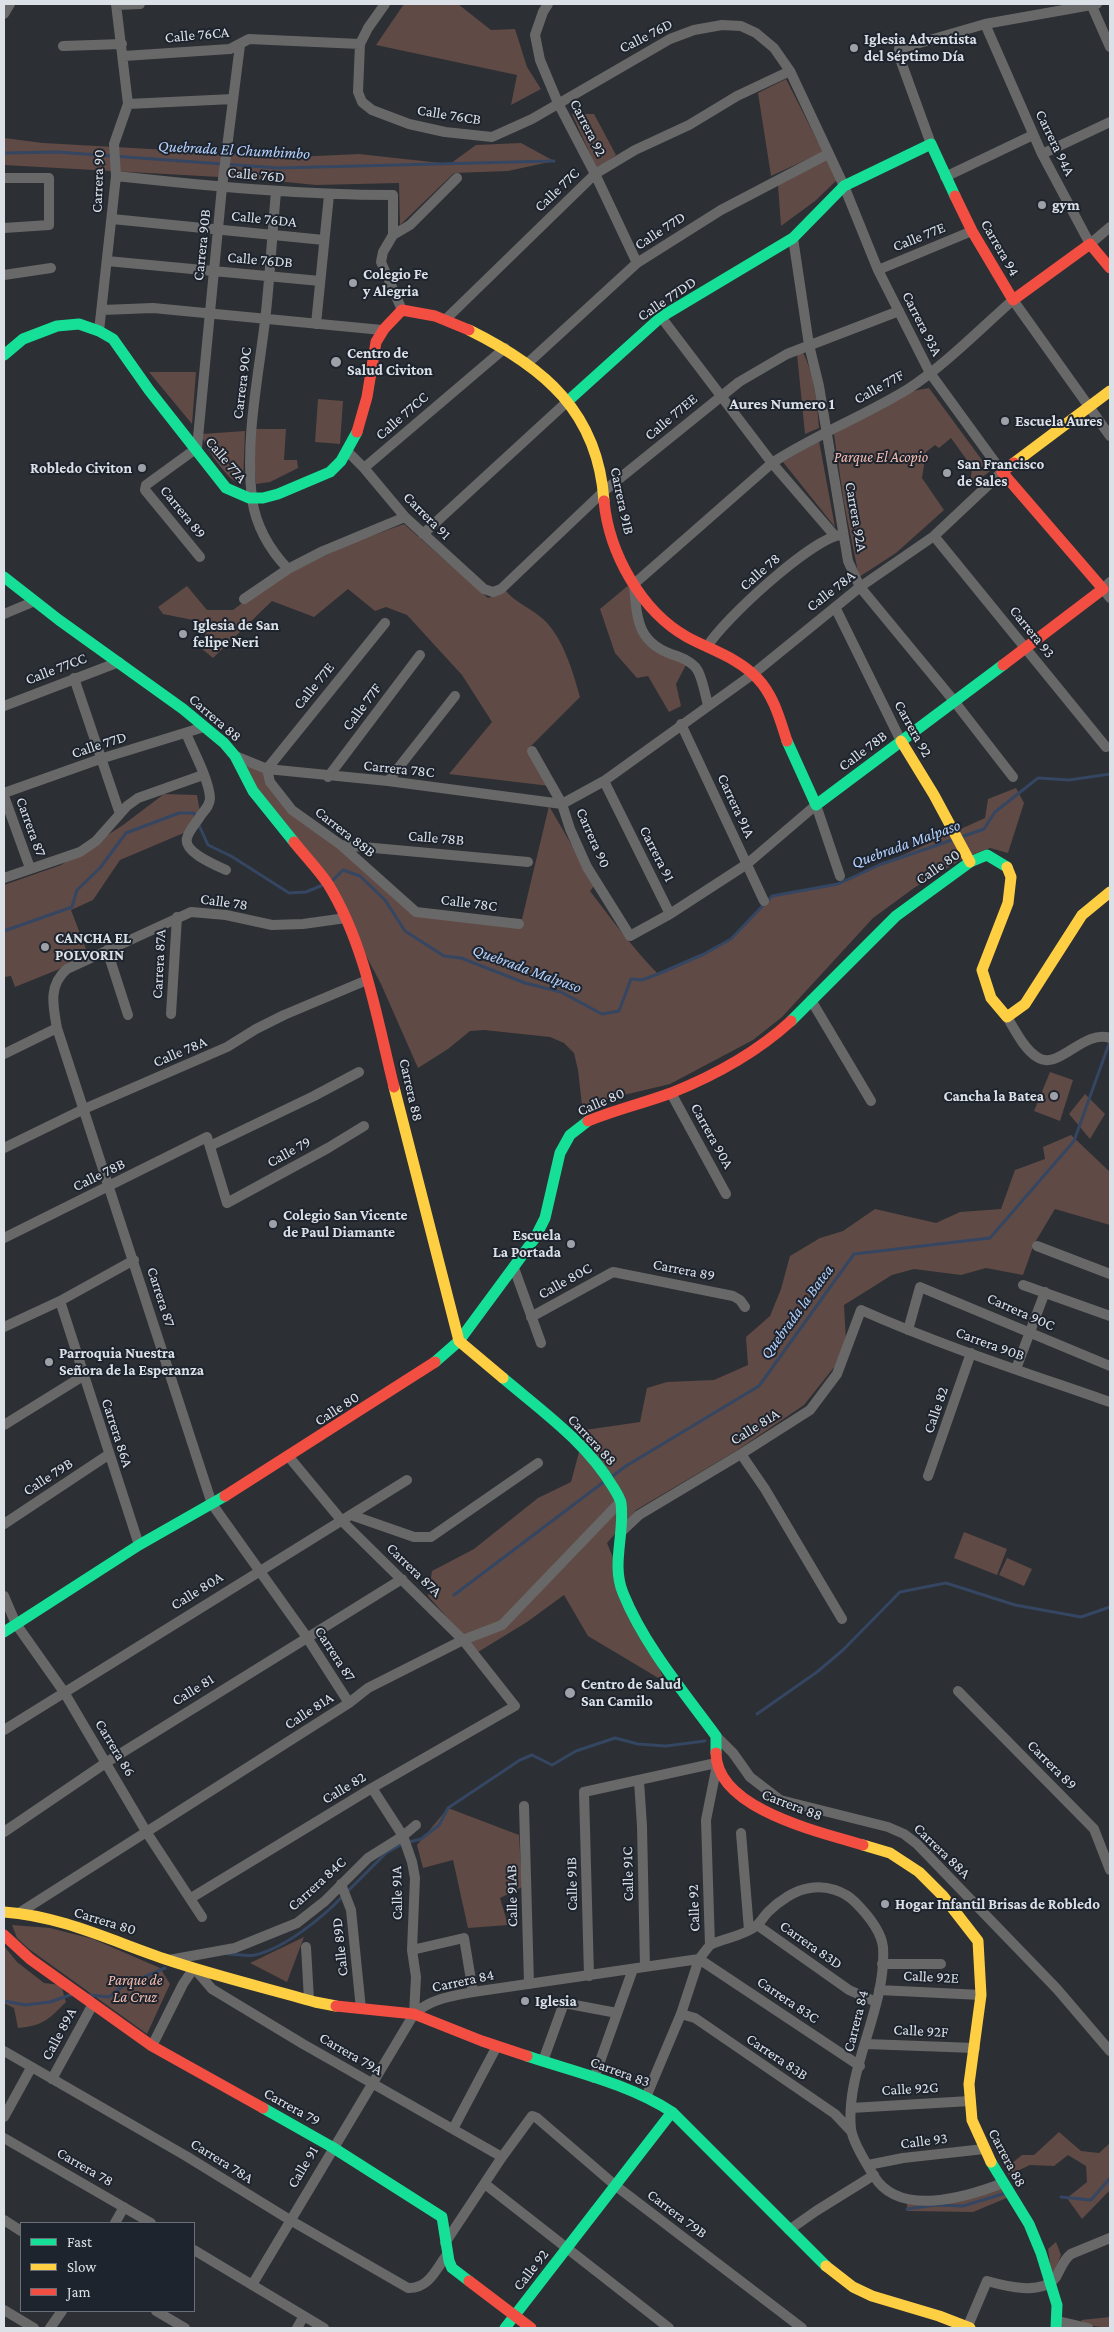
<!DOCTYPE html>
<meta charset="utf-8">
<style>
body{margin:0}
#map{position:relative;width:1114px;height:2332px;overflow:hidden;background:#2c2f34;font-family:"Crimson Pro",serif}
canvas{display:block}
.frame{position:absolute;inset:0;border:5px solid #dce0e7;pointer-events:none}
.legend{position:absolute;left:20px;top:2222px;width:175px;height:90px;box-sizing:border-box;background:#1e242e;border:1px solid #6a6f78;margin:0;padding:6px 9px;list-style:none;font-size:15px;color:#dce0e7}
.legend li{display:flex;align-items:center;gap:10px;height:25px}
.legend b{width:25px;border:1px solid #6a6f78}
</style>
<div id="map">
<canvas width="1114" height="2332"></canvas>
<div class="frame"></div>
<ul class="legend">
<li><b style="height:6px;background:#16e098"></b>Fast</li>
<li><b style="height:6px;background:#ffcf43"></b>Slow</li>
<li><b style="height:6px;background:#f24e42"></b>Jam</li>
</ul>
</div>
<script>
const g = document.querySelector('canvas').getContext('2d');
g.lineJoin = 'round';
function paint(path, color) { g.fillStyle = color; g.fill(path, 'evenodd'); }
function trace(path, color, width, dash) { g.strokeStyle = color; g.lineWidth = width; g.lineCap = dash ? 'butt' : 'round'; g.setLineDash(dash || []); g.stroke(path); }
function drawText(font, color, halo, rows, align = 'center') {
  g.font = font + ' "Crimson Pro",serif'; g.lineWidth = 4; g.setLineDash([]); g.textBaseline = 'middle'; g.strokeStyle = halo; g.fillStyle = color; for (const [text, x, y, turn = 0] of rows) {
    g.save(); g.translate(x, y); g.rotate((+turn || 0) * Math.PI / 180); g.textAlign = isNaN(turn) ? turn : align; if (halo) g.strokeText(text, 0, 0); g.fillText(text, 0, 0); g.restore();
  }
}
const green = new Path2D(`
 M404,4H458L491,30L515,29L527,67L541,89L511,105L517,75L376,45Z
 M786,79L823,152L771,176L758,93Z
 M572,114H594L616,155L597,169Z
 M4,138L43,143L294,157L359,154L450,164L476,145L521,143L554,161L508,171L454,173L400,225L399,183L316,185L255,179L4,165Z
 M826,158L838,179L815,201L781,226L778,185Z
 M802,350C814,374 817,401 819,428L805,434L797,354Z
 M149,372H196L192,424Z
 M929,388L990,471L970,487L972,467L951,438L939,448L935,445L926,452L922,478L944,510L896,553L859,577L844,503L834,434L912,391Z
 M318,399L343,401L340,444L315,442Z
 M256,429H286L284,460H297L298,468L270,482L256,484L254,458Z
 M245,431L243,485C240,483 235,482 233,480C224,473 202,444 202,434Z
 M819,441L835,527L783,462Z
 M404,524L488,598L506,591C516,603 531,608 543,619C563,637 573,672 580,697L528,749L550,786L449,774L492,722L462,675L407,615L386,607L375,611L348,589L314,617L272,601L213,658L201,648L208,623L163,614L158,607L187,586L207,610H233L266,585L291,572L347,545Z
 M631,583C633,604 631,634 651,648C660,655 676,659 687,663L676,684L681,706L669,712L648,676L637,678L615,653L600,609Z
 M240,765L267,769L276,792L416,912L522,919L549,806L595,885L590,891C612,920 633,948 658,974L704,954L731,939L772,896L838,884L985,818L988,799L1016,788L1024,803L1008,853L990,848L964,858L914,888L873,918L782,1017L753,1040L670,1084L582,1105L578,1070L574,1053L564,1043L550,1037L484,1030L470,1031L448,1049L418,1068L381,984L346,918Z
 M164,794L197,795L200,812L186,832L120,860L93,900L71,910L89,957L15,987L11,976L4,977V885L61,865L123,825Z
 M1050,1072L1073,1080L1060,1121L1034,1111Z
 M1085,1094L1105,1114L1090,1139L1069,1114Z
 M1071,1135L1110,1172V1225L1055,1209L1034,1244L1023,1275L986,1268L961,1275L914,1269L892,1275L844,1305L846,1341L835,1366L804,1405L736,1451L636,1510L607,1543L665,1682L588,1636L564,1595L527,1622L478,1652L428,1596L432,1571L474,1549L538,1498L571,1482L585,1430L640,1422L647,1388L667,1382L714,1380L748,1365L746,1337L770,1316L781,1289L790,1256L820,1238L843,1231L875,1209L936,1223L960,1212L1001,1209L1015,1170L1045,1159L1043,1147Z
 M964,1532L1007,1549L997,1575L954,1558Z
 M1007,1558L1032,1569L1024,1586L999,1575Z
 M448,1808L519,1835L522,1887L500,1898L508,1925L468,1928L453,1860L423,1868L417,1845Z
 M12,1925L50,1928L93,1939L160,1968L170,1984L147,2034L29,1949L17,1938Z
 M304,1937L287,1982L250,1963Z
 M4,1946L17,1962L44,1983L61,1985L66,2002C49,2019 43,2026 18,2028L14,2008L4,2003Z
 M1059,2132L1081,2151L1099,2153L1110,2143V2190L1082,2219L1067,2198L1087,2182L1086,2166L1068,2155L1054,2166L1030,2165L1009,2175L1006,2168L1022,2155H1034Z
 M1003,2187L1009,2197L973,2212L907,2211V2203Z
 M1056,2242L1061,2255L1052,2278L1048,2249Z
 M1110,2317V2328L1085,2325L1081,2320Z`);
const stream = new Path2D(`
 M4,153L57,152L278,168L554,161
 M198,823L208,845L231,856L289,893L306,892L323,885
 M961,837L984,829L995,812L1038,778L1069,780L1110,774
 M331,882L343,870L360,876L385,900L405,931L444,956L461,958L525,983L561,992L602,1014L619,1011L631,979L642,980L658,974L704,954L731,939L772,896L838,884L879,865L952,840
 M4,931L72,907L77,890L100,868L126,833L179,813H194L196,817
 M610,1478L626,1466L759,1386L854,1254L990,1238L1074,1141L1110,1041
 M454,1595L605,1481
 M757,1714L817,1672L843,1650L900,1592L946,1583L1015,1605L1081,1617L1110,1607
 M347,1892L386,1853L402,1844L421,1839L439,1825L448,1808L520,1760L532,1755L552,1765L576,1751L615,1738L638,1744L666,1746L705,1741
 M228,1954C237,1954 247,1957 255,1955C285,1948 322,1918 343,1896
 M89,1995L109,1997L123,1986L165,1968
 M4,2001L25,2005L50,2002L73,1994
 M1061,2197L1091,2200L1110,2178
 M907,2209L936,2205L963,2206L1006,2193`);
const street = new Path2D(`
 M548,4L543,12L535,35L540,60L558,103L595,174L637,263
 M1091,4L1110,47
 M116,5L140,4
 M4,14L10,4
 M985,24L1042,154L1090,244L1110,227
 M63,46L122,44
 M124,56L230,49L249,39L360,44
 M128,104L233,99
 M931,144L899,56V49L985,24L1097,4
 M1042,154L1110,122
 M116,176C209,186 300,195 393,195V235L383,252L381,262L402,310
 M945,177L1033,135
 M4,178H49V225L4,228
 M276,192C272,234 270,278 265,321C258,379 245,440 252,499C256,526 269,549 288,569
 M112,219L324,240
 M393,235L410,225L457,178
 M793,238L809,345L819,386L848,561L860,587L954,701L1013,777
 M107,261L320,281
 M878,270L972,231
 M4,275L51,268
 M102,310L153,308L382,330
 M661,317L772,463L835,536
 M446,319L595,174L635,150L689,125L737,96L790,71
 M316,324L329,195
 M99,331L116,176L114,144L128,104L116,4
 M529,362L637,263L721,210L828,154
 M348,452L364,468L405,517L484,589L493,592L501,589L604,491L739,382L787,354L899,311
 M364,468L505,348
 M423,534L569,400
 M934,536L1106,747
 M200,557L145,490L146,485L197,448L222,187L240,45
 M1110,582L1103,589L1110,598
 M244,599L288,569L323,551L405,517
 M835,607L901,741
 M4,614L35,601
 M385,623L267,769L270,782L292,810L341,845L416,912L519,924
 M707,647C723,620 810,540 840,535
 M74,678L120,814
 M708,705C705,694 703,681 698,671C694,663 685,659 677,656C637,644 637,620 634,584L772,463C815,435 864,416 908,389C944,366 980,329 1013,300L1110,436
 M4,706L119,662
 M681,724L764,901
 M186,733C193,751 209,779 210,798C210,805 205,810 201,815C197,822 189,830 187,838C183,852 215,865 226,870
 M532,751L562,804L570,829L587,867L630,936L670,914L747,864L816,805L840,876
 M235,756L267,769L388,781L562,804L604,781L753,674L860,587L934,536L1002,472L930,373L878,270L844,186L790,71L774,48L756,33L741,26L722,25L694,30L670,39L532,119L492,137L445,132L409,124L372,110L362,102L358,92L360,44L368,28L385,4
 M328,777L420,655
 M388,781L455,696
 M604,781L670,914
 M4,793L100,759L204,727
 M4,796L30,868
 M341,845L528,862
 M4,878L80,852L96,841L127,806L138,798L203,775
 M346,918L303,924L272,925L226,915L191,912L67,969C48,985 53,1006 57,1028L212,1504L306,1636L349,1703
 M107,950L128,1015
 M811,1000L871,1101
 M171,1014L177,917
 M1007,1017C1015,1030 1024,1049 1037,1057C1058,1072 1083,1029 1110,1038
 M4,1054L57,1028
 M671,1093L726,1194
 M210,1146L314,1096L359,1072
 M4,1148L84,1109L227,1047L256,1029L284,1015L367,980
 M4,1238L207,1137L227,1203L328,1148L364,1126
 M1037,1246L1110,1274
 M514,1268L541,1343
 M1023,1285L1110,1316
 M60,1301L139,1545
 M531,1317L613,1272L733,1296L740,1300L745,1307
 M4,1327L60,1301L134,1260
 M908,1330L920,1287L1110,1366
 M1016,1369L1045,1292
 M4,1425L83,1376
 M741,1454L765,1489L842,1619
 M928,1476L971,1353
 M351,1515L414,1537H431L538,1463
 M4,1524L108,1455
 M622,1531L639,1515L741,1454L810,1410L837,1374L861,1310C942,1346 1027,1373 1110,1402
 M4,1596L16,1624L64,1692L147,1833L202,1917
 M958,1691L1094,1829L1110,1870
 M4,1730L407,1480
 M716,1736L733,1753L750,1777L780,1800L888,1827L904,1834L917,1844L1057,1989L1110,2051
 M639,1781L642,1826L645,1967
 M372,1788L403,1836L412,1862L415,1878L412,1950L416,1977L414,2014
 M524,1806L529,1984
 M4,1832L107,1762L402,1579
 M741,1833L749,1930
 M341,1884L351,1910L361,2009
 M191,1898L372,1788L515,1706L463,1640L342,1521L289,1457
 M19,1913L349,1703L368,1688L463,1640L502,1625L621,1501
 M757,1925L849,1990L876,2002
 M710,1945C724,1938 744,1936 756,1926C761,1922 764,1916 768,1912C779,1901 795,1890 810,1888C826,1885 844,1891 855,1902C867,1914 881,1930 883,1947C887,2008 845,2069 851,2129C853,2142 867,2165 874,2176C899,2218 967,2197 1003,2183
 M306,1947L309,2000
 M412,1950L464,1938L473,1992
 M169,1960L235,1948L297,1923L325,1901L368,1858L403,1836L416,1825
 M882,1964H941
 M589,1976L584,1792L716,1763
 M879,1990L981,1995
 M681,2014L695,2018L835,2114L851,2131
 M866,2044L975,2048
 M152,2046L183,1984L194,1968L212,1989L303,2044L502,2157
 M4,2051L186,2156L290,2220L408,2288C428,2289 435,2271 446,2256
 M543,2061L564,2003L617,2013
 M594,2078L633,1969
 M52,2079L93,2004
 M646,2097L681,2014L699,1959L710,1945L706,1820L717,1765
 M851,2108L970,2101
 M4,2117L31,2068
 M453,2129L497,2046
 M4,2138L151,2223
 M868,2165L903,2158L984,2149
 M485,2184L669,2328
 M4,2220L21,2231
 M115,2223L124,2207
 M789,2230L816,2211L874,2175
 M445,2243L502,2157L532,2116L537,2118L616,2186L802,2328
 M194,2250L324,2328
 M252,2285L414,2014C431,1999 451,1996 473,1992L699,1959L860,2066
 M4,2310L34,2328
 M156,2311L185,2328
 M1058,2321L1088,2328
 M50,2328L62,2311
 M297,2328L304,2316
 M967,2328L987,2281C1005,2286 1042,2296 1056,2277C1061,2269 1063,2260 1071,2254L1110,2238`);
const fast = new Path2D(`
 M4,355L23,339L57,326L79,324L99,331L113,339L149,390L226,488L249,498H263L278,494L330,472L341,461L357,432
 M569,400L661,317L793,238L844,186L931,144L955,196
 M4,577L59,620L183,709L224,743L235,756L253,791L294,842
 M787,741L816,805L1003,665
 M791,1021L896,916L970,862L987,855L1007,867
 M435,1362L459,1341L535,1238L545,1218L560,1153L570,1135L588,1121
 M503,1378C542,1411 586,1442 613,1487C616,1492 620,1498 621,1503C625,1534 611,1564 623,1593C644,1645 683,1691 716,1736V1753
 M4,1632L139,1545L225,1496
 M527,2056C575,2072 629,2084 672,2112L826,2266
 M263,2108L332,2147L442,2217L449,2261L452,2268L469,2281
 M991,2162L1029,2224L1041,2253L1057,2305L1056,2328
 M505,2328L672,2112`);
const slow = new Path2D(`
 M469,330C544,367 598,412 604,501
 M1014,463L1110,391
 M901,741L934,795L970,862
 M1007,867L1011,877L1008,903L982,970L991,998L1007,1017L1025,1004L1082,915L1110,892
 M394,1087L459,1341L503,1378
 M863,1845L890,1853L919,1872L943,1896L978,1941L981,1995L969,2084L972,2120L991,2162
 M4,1912C62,1916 114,1942 168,1960C216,1976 266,1988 315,2002L336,2006
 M826,2266L853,2287L872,2296L939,2316L970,2328`);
const jam = new Path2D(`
 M955,196L972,231L1013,300L1090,244L1110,268
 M357,432L367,397L376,342L384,329L402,310L435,316L469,330
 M604,501C609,553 641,611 687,637C711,650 739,658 758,679C774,696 780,720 787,741
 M1003,665L1103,589L1002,472L1014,463
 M294,842C305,856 318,869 328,884C365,944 377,1019 394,1087
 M588,1121C615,1110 644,1103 671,1093C716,1075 756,1053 791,1021
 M225,1496L435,1362
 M716,1753C716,1809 820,1832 863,1845
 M4,1935L30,1959L152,2046L263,2108
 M336,2006L414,2014L482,2041L527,2056
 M469,2281L531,2328`);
const markers = [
 [854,48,5,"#9ea2a8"],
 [1042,205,5,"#9ea2a8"],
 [353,283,5,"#9ea2a8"],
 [336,362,6,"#9ea2a8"],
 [1005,421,5,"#9ea2a8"],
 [142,468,5,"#9ea2a8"],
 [947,473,5,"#9ea2a8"],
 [183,634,5,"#9ea2a8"],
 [45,947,5,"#9ea2a8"],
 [1054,1096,5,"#9ea2a8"],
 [273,1224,5,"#9ea2a8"],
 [571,1244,5,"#9ea2a8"],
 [49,1362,5,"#9ea2a8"],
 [570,1693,6,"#9ea2a8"],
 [885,1904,5,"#9ea2a8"],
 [525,2001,5,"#9ea2a8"]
];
const streetNames = [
 ["Calle 76CA",197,35,-5],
 ["Calle 76D",646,36,-27],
 ["Calle 76CB",449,115,9],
 ["Carrera 92",588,128,63],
 ["Carrera 94A",1055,143,64],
 ["Calle 76D",256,175,5],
 ["Carrera 90",98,181,-88],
 ["Calle 77C",557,190,-44],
 ["Calle 76DA",264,219,6],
 ["Calle 77D",660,231,-33],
 ["Calle 77E",919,237,-22],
 ["Carrera 90B",202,245,-84],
 ["Carrera 94",1000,248,60],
 ["Calle 76DB",260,260,5],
 ["Calle 77DD",667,299,-34],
 ["Carrera 93A",922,324,63],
 ["Carrera 90C",242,383,-83],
 ["Calle 77F",879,387,-29],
 ["Calle 77CC",402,416,-41],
 ["Calle 77EE",671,417,-40],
 ["Calle 77A",226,460,50],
 ["Carrera 91B",622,501,78],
 ["Carrera 89",183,512,51],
 ["Carrera 91",427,516,45],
 ["Carrera 92A",856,517,80],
 ["Calle 78",760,572,-41],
 ["Calle 78A",831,591,-38],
 ["Carrera 93",1032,632,51],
 ["Calle 77CC",56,669,-21],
 ["Calle 77E",314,686,-51],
 ["Calle 77F",362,707,-53],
 ["Carrera 88",215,718,41],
 ["Carrera 92",913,729,61],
 ["Calle 77D",99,745,-18],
 ["Calle 78B",863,751,-37],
 ["Carrera 78C",399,769,6],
 ["Carrera 91A",736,806,65],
 ["Carrera 87",31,827,70],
 ["Carrera 88B",345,832,38],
 ["Calle 78B",436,838,5],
 ["Carrera 90",593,838,66],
 ["Carrera 91",657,854,63],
 ["Calle 80",938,867,-35],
 ["Calle 78",224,902,8],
 ["Calle 78C",469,903,7],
 ["Carrera 87A",159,964,-87],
 ["Calle 78A",180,1052,-23],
 ["Carrera 88",411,1090,77],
 ["Calle 80",601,1102,-23],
 ["Carrera 90A",712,1136,61],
 ["Calle 79",289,1152,-29],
 ["Calle 78B",99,1175,-26],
 ["Carrera 89",684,1270,11],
 ["Calle 80C",565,1281,-29],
 ["Carrera 87",161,1297,72],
 ["Carrera 90C",1021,1312,24],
 ["Carrera 90B",990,1344,20],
 ["Calle 80",337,1409,-33],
 ["Calle 82",936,1410,-71],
 ["Calle 81A",755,1427,-32],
 ["Carrera 86A",117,1433,72],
 ["Carrera 88",592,1440,47],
 ["Calle 79B",48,1477,-33],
 ["Carrera 87A",414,1570,44],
 ["Calle 80A",197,1591,-32],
 ["Carrera 87",335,1654,57],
 ["Calle 81",193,1690,-32],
 ["Calle 81A",309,1711,-33],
 ["Carrera 86",115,1748,59],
 ["Carrera 89",1052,1765,45],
 ["Calle 82",344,1788,-31],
 ["Carrera 88",792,1805,21],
 ["Carrera 88A",942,1851,44],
 ["Calle 91C",628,1874,-91],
 ["Carrera 84C",317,1884,-42],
 ["Calle 91B",572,1884,-91],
 ["Calle 91A",397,1893,-91],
 ["Calle 91AB",512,1896,-91],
 ["Calle 92",694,1908,-92],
 ["Carrera 80",105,1921,17],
 ["Carrera 83D",811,1945,35],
 ["Calle 89D",340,1947,-96],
 ["Calle 92E",931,1977,3],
 ["Carrera 84",463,1981,-12],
 ["Carrera 83C",788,2000,34],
 ["Carrera 84",856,2021,-76],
 ["Calle 92F",921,2031,3],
 ["Calle 89A",59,2034,-62],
 ["Carrera 79A",351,2054,30],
 ["Carrera 83B",777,2057,34],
 ["Carrera 83",620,2072,20],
 ["Calle 92G",910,2089,-3],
 ["Carrera 79",292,2107,29],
 ["Calle 93",924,2141,-7],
 ["Carrera 88",1007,2158,62],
 ["Carrera 78A",222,2161,32],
 ["Carrera 78",85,2167,30],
 ["Calle 91",303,2167,-59],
 ["Carrera 79B",677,2214,37],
 ["Calle 92",531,2270,-52]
];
const poiNames = [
 ["Iglesia Adventista",864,39],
 ["del Séptimo Día",864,56],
 ["gym",1052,205],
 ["Colegio Fe",363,274],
 ["y Alegria",363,291],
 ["Centro de",347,353],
 ["Salud Civiton",347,370],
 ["Escuela Aures",1015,421],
 ["San Francisco",957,464],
 ["de Sales",957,481],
 ["Robledo Civiton",132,468,"right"],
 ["Iglesia de San",193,625],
 ["felipe Neri",193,642],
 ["CANCHA EL",55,938],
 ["POLVORIN",55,955],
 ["Cancha la Batea",1044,1096,"right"],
 ["Colegio San Vicente",283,1215],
 ["de Paul Diamante",283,1232],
 ["Escuela",561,1235,"right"],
 ["La Portada",561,1252,"right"],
 ["Parroquia Nuestra",59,1353],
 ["Señora de la Esperanza",59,1370],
 ["Centro de Salud",581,1684],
 ["San Camilo",581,1701],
 ["Hogar Infantil Brisas de Robledo",895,1904],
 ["Iglesia",535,2001]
];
const parkNames = [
 ["Parque El Acopio",881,457],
 ["Parque de",135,1980],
 ["La Cruz",135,1997]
];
const waterNames = [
 ["Quebrada El Chumbimbo",234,150,3],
 ["Quebrada Malpaso",906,844,-20],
 ["Quebrada Malpaso",527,969,20],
 ["Quebrada la Batea",797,1312,-54]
];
const neighbourhoodNames = [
 ["Aures Numero 1",782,404]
];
paint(green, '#604a45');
trace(stream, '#344661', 3);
trace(street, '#696868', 10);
trace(fast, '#16e098', 11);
trace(slow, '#ffcf43', 11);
trace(jam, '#f24e42', 11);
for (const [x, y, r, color] of markers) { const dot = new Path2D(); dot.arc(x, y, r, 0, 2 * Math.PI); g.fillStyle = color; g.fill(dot); trace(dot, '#1e242e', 2); }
drawText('15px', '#dce0e7', '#1e242e', streetNames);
drawText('bold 15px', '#dce0e7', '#1e242e', poiNames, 'left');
drawText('italic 15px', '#f7beb0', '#1e242e', parkNames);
drawText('italic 16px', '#b5d1fd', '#1e242e', waterNames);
drawText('bold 16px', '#dce0e7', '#1e242e', neighbourhoodNames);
</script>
